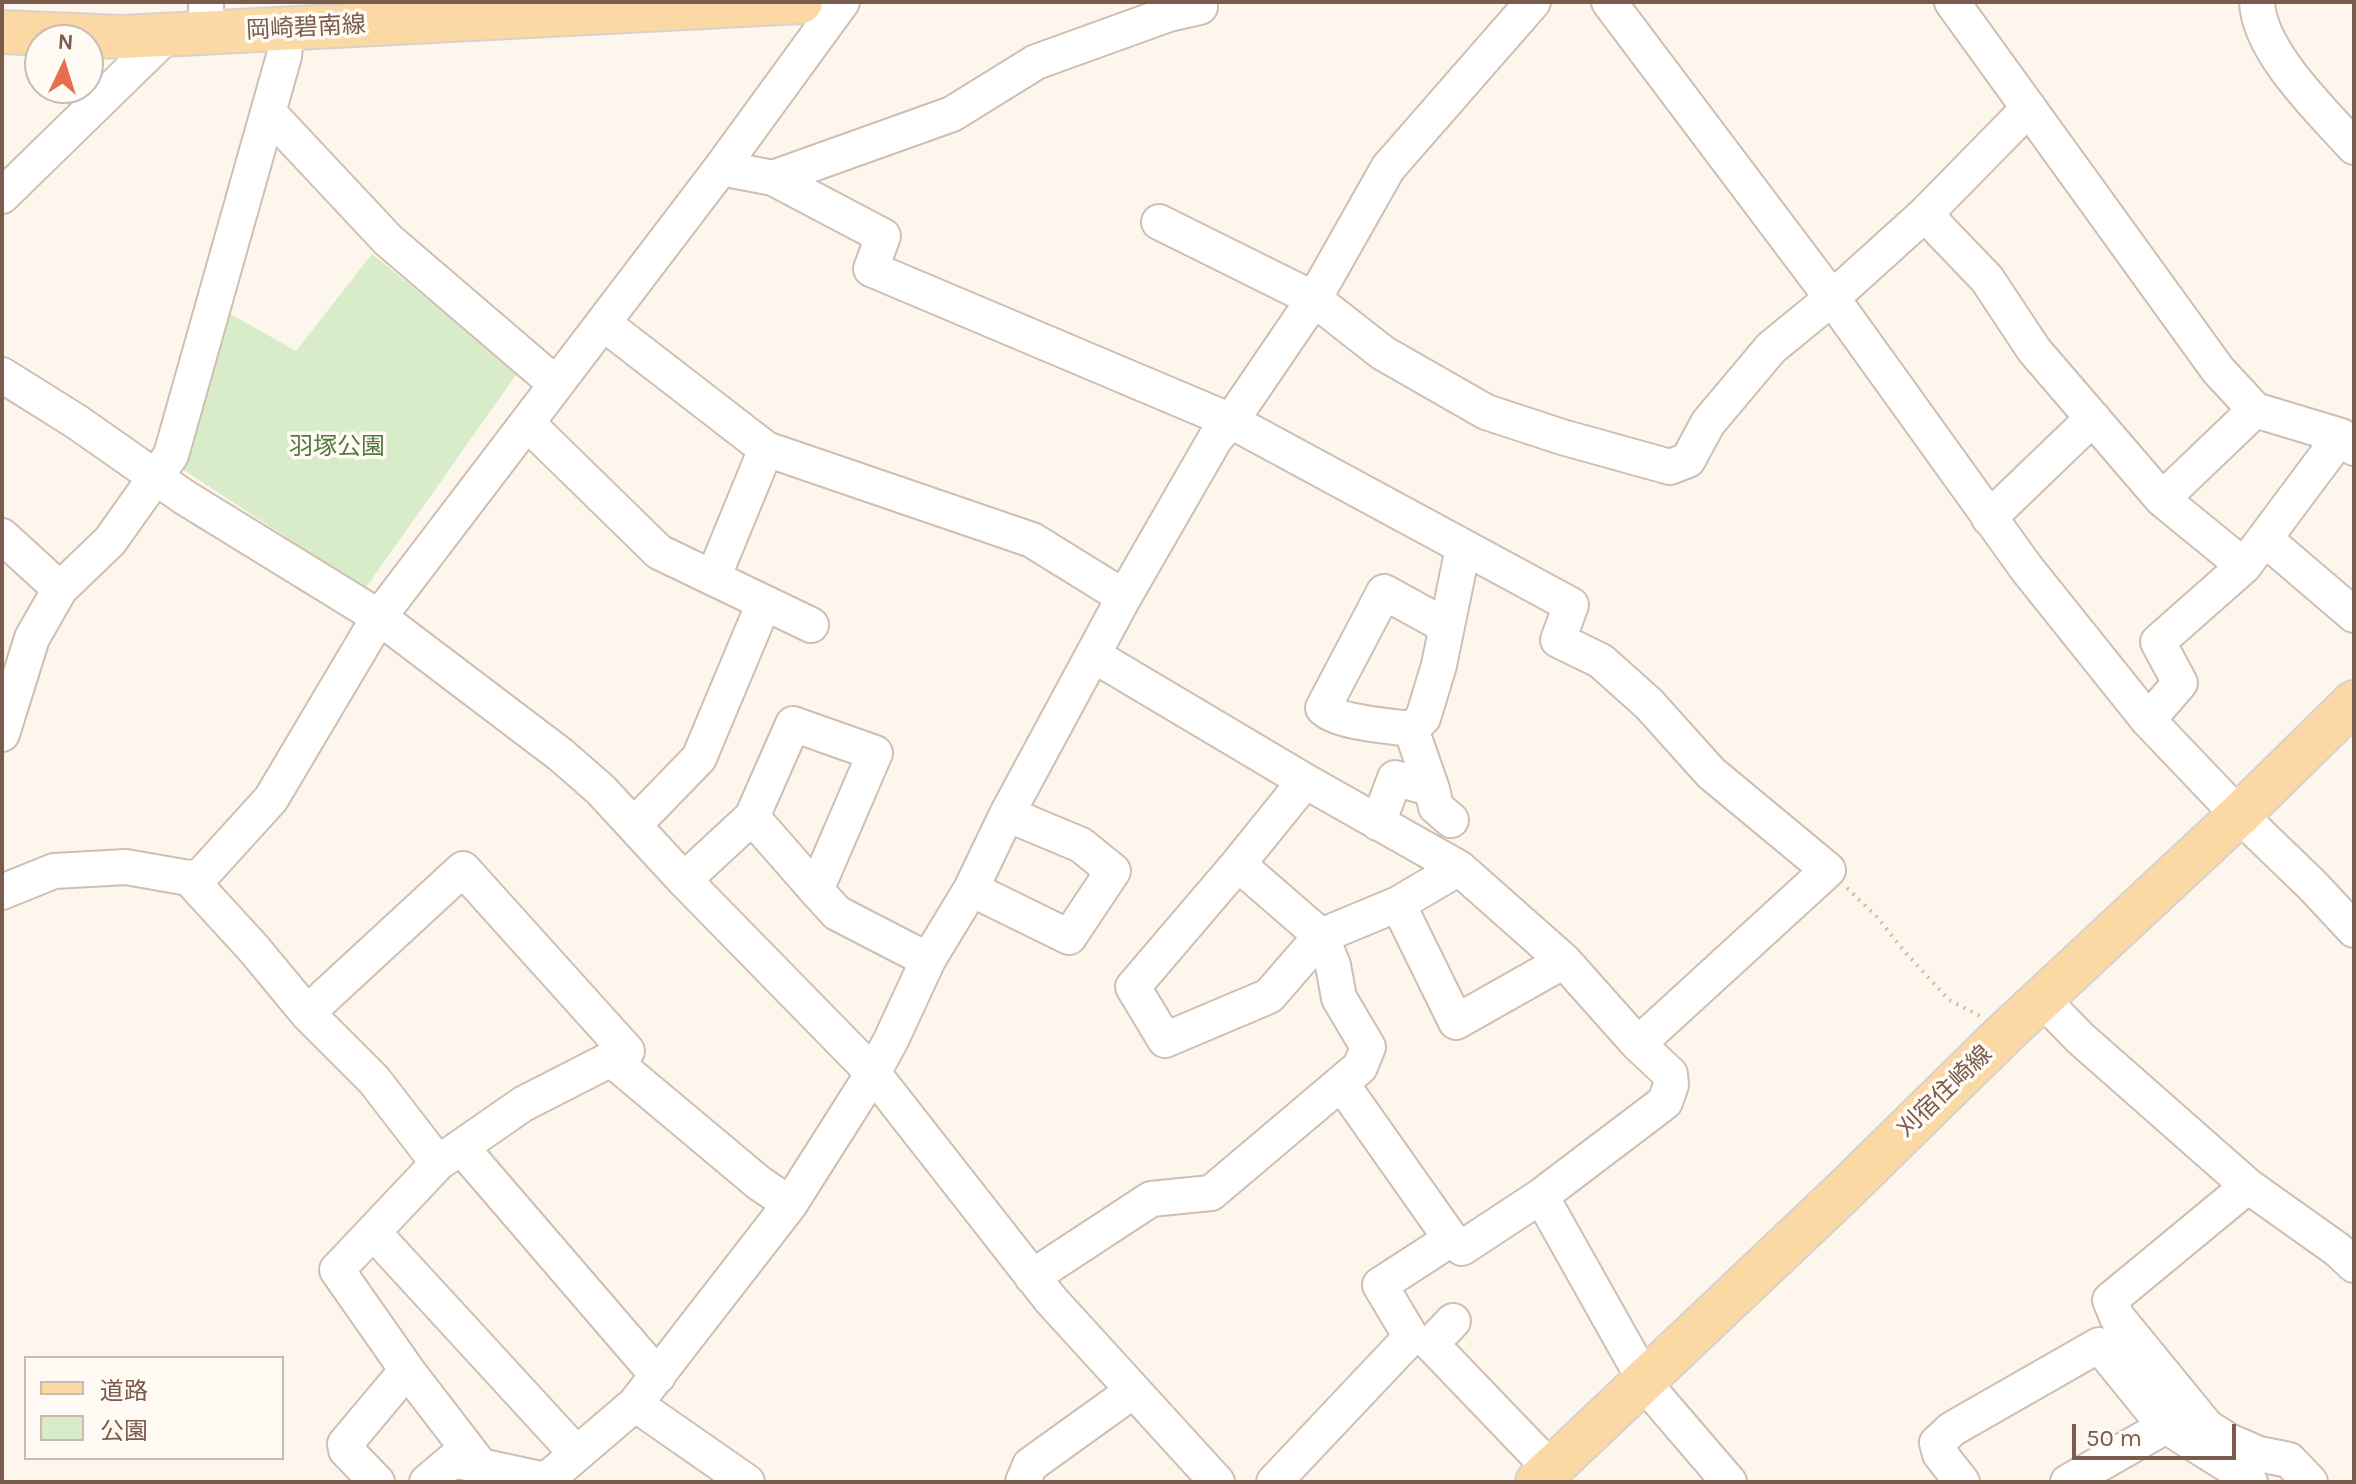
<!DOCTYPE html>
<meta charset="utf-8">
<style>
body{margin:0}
#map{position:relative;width:2356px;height:1484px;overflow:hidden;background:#fdf6ec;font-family:Karla,"Noto Sans JP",sans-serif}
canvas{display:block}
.frame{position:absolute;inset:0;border:4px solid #7a5c4d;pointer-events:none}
.legend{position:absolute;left:24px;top:1356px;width:260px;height:104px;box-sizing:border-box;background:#fffaf3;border:2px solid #cabbb1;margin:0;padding:10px 14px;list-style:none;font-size:24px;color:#7a5c4d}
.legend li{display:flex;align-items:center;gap:16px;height:40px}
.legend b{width:40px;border:2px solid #cabbb1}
.north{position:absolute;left:24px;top:24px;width:80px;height:80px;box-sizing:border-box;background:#fffaf3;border:2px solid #cabbb1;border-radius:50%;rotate:4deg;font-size:22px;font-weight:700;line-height:32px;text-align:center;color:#7a5c4d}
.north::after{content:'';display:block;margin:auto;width:28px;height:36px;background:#e76f51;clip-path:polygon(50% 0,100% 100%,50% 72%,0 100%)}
.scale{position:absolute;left:2072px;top:1424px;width:164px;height:36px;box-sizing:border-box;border:4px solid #7a5c4d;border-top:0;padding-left:10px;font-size:24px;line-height:28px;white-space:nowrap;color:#7a5c4d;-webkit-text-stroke:6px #fffaf3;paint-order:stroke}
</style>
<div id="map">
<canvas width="2356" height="1484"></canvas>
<div class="frame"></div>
<ul class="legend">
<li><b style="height:10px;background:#fbd9a5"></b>道路</li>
<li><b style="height:22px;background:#d8ecc9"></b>公園</li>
</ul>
<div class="north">N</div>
<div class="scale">50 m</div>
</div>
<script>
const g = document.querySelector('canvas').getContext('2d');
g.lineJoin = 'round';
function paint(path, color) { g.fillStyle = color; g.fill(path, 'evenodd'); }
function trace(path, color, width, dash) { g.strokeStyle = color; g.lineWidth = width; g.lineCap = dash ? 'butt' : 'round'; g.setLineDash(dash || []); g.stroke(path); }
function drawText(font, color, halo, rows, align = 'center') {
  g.font = font + ' Karla,"Noto Sans JP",sans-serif'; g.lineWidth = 7; g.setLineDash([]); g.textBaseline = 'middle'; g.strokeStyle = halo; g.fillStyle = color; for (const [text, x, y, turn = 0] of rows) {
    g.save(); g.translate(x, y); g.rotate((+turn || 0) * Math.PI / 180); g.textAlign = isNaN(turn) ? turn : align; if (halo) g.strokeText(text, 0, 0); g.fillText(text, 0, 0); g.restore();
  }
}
const green = new Path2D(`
 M372,254L518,372L365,589L176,465L213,304L296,351Z`);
const path = new Path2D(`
 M1847,888L1877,917L1905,952L1949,1000L1980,1016`);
const minor = new Path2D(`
 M206,2L207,34
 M1609,2L1832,298L2027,569L2148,720L2227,803L2313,886L2354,930
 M1952,2L2218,370L2255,410L2341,436L2354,448
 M2257,2C2259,52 2322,111 2354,147
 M268,112L388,240L556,384
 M721,168L773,178L952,114L1036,62L1169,14L1200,7V2
 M773,178L883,236L871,269L1231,421L1571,605L1558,640L1601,661L1649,704L1711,773L1828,870L1638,1044
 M2,196L166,36
 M1926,213L1939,229L1987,279L2034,350L2162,499L2244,566L2341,436
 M1159,222L1314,299L1383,353L1486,412L1562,437L1670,467L1688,460L1708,423L1771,348L1832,298L1926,213L2029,108
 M603,323L766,449L1032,540L1124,597
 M2,375L77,422L184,497L379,617L561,755L601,790L684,880L873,1073L1051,1300L1217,1482
 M527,423L659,552L811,625
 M2162,499L2255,410
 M1989,518L2093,418
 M2,536L60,589
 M2265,539L2354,615
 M713,578L766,449
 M1446,626L1384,592L1323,708C1337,723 1390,726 1411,729L1423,718L1439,665L1463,548
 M1093,655L1305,781L1459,868L1564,961L1638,1044L1670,1074L1671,1085L1665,1102L1541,1196L1462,1248L1451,1239L1341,1083
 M2148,720L2180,683L2158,642L2244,566
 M1411,729L1432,789L1436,807L1451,820
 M2,734L32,638L60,589L110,541L171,455L284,56L287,29
 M752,817L816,890
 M1378,823L1395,778L1432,789
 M634,825L699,758L764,603
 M1238,864L1321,936L1269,996L1165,1040L1133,987L1238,864L1305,781
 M189,878L254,949L307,1013L374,1080L438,1163L523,1104L611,1059L759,1183L790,1204
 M684,880L752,817L793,724L875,753L816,890L837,913L928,960
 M971,889L1069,937L1113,871L1081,845L1007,814
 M2,892L54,871L126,867L189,878L201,876L271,799L379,617L721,168L842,2
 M1398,904L1456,1022L1564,961
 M2042,999L2080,1038L2248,1186L2338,1250L2354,1265
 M307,1013L463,869L627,1051
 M461,1147L658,1376
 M438,1163L337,1270L407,1370L480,1465
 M2248,1186L2110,1300L2117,1317L2207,1427L2229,1441L2259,1454L2289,1460L2310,1482
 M1541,1196L1645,1381L1656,1397L1729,1482
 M373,1232L577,1454
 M1032,1277L1151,1199L1211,1193L1360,1067L1368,1047L1339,998L1333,965L1321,936L1398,904L1459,868
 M1453,1321L1431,1344L1550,1468
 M635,1404L747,1482
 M377,1482L346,1450L345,1444L407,1370
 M427,1482L453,1460L541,1479L551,1476L635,1404L790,1204L873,1073L891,1040L928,960L971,889L1007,814L1124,597L1215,439L1231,421L1314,299L1388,168L1533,2
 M1023,1482L1030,1465L1133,1391
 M1274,1482L1411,1337L1380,1285L1451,1239
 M1962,1482L1940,1454L1937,1443L1952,1429L2099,1345L2164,1425L2244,1475L2250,1482
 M2068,1482L2166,1426`);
const major = new Path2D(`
 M2,32L122,37L801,2
 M1537,1482L1841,1194L2003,1035L2240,814L2354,702`);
const streetNames = [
 ["岡崎碧南線",306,28,-3],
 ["刈宿住崎線",1945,1092,-44]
];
const parkNames = [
 ["羽塚公園",337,447]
];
paint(green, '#d8ecc9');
trace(minor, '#d1beb0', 38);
trace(major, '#dad1cd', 46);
trace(path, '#d9b8a5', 4, [2, 6]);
trace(minor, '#fff', 34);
trace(major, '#fbd9a5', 42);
drawText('24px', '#7a5c4d', '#fffaf3', streetNames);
drawText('24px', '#537a41', '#fffaf3', parkNames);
</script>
